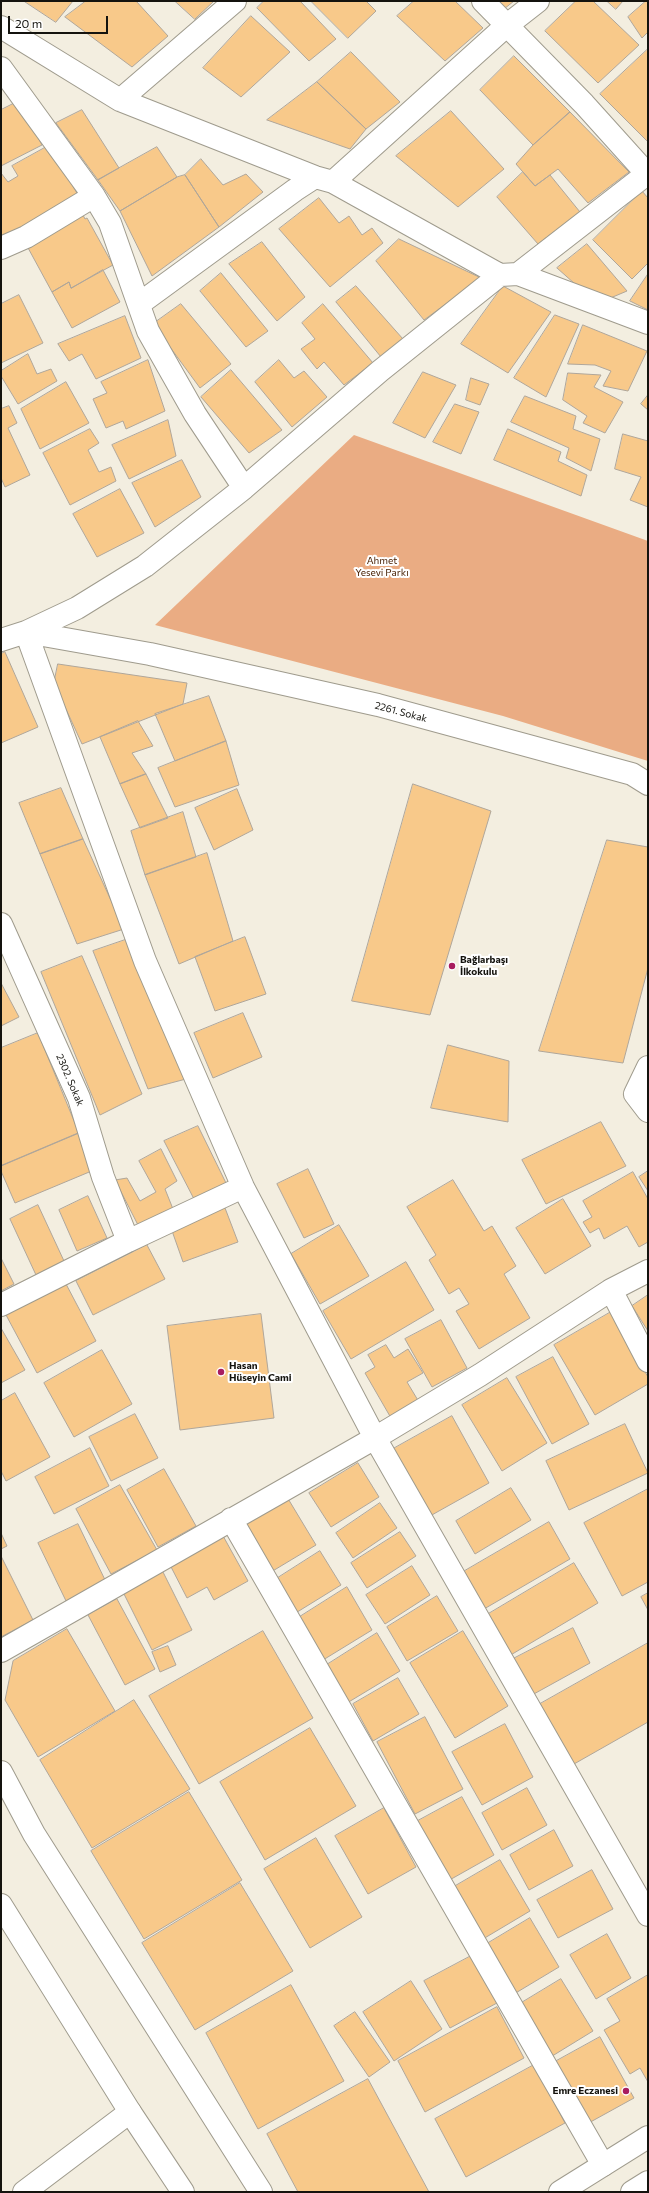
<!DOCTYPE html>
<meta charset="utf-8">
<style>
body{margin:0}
#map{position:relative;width:649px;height:2193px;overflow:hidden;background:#f3eee0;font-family:Commissioner,sans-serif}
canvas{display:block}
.frame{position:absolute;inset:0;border:2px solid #14130e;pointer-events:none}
.scale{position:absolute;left:8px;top:16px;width:100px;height:18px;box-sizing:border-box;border:2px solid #14130e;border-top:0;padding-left:5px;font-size:12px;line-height:14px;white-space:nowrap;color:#14130e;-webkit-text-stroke:3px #fff;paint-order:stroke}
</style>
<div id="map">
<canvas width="649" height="2193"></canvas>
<div class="frame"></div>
<div class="scale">20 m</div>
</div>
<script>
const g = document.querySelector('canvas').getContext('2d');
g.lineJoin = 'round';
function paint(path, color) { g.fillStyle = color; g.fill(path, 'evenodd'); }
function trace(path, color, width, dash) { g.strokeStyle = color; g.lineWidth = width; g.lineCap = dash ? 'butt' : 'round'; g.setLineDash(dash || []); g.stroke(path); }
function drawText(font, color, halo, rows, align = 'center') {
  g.font = font + ' Commissioner,sans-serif'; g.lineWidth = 4; g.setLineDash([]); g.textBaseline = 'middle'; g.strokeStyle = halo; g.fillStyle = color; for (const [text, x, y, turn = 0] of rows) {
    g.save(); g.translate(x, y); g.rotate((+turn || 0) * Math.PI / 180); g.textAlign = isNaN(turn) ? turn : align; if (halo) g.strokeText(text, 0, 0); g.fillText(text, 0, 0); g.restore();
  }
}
const green = new Path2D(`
 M354,435L648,541V761L503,716L155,625Z`);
const building = new Path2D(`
 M24,1H73L56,22Z
 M86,1H136L168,36L132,67L65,17Z
 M175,1H214L195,19Z
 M264,1H300L336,39L309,61L257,8Z
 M311,1H366L376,11L348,38Z
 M414,1H455L483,28L445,61L397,16Z
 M496,1H514L504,9Z
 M576,1H593L639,45L598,83L545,31Z
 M607,1H623L616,9Z
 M646,1H648V32L642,38L628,17Z
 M251,16L290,52L241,97L203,68Z
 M647,50L648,51V142L600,94Z
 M351,52L400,102L366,129L317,82Z
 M514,56L570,112L533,145L480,90Z
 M317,82L366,129L350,149L267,120Z
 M19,101L42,145L1,166V110Z
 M82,110L119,168L98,180L56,123Z
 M451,111L504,169L458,207L396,156Z
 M570,112L629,172L588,203L558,169L535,186L516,164L533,145Z
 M50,145L79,197L1,238V173L8,182L18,176L12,166Z
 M157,147L177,177L120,211L98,180Z
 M201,159L223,185L246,174L263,192L219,227L185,175Z
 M523,172L535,186L550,175L580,212L538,244L497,197Z
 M185,175L219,227L152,276L120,211L177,177Z
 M642,191L648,198V263L632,279L593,240Z
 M319,198L339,223L349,216L362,235L372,228L383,243L330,287L279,229Z
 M83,215L85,219L87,218L113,265L71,288L69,282L52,292L27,246Z
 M399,239L481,278L424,320L376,261Z
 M262,242L305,297L277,321L229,264Z
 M587,244L627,291L608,299L575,284L557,268Z
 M103,270L120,302L72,328L52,292L69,282L71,288Z
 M221,273L268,331L246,347L200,291Z
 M648,274V310L630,301Z
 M356,286L403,339L381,357L336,302Z
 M503,286L551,312L508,373L461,344Z
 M19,295L43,343L1,363V304Z
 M181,304L231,364L200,388L153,324Z
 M323,304L373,363L344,385L324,362L317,369L301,349L315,339L302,323Z
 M555,315L579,324L546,397L514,378Z
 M125,316L141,358L96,379L82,354L69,361L58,344Z
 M583,325L647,351L628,391L603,386L611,371L595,365L568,364Z
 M28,354L37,374L51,369L57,381L18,404L1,376V371Z
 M148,360L165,411L126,429L123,421L106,428L93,399L107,393L101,382Z
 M279,360L294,378L304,371L327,397L292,427L255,382Z
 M231,370L282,430L249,453L201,397Z
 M423,372L456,385L425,438L393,423Z
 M568,373L601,375L594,387L623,402L605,433L583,423L587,416L563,400Z
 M471,378L489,384L480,405L466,400Z
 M66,382L89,423L40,449L21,409Z
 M648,395V410L641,404Z
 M525,396L576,416L573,429L600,439L591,471L566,458L569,448L511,422Z
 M455,404L479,412L461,454L433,442Z
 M9,406L17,423L8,428L30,475L5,487L1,478V409Z
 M168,420L176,456L129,479L112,445Z
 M90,429L99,443L88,450L99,472L111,467L116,481L70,505L43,453Z
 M508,429L561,452L558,461L587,475L581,496L494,460Z
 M623,434L648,441V507L630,500L641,477L615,469Z
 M182,460L201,497L155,527L132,483Z
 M120,489L144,533L97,557L73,514Z
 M5,652L38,727L1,743V654Z
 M58,664L187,683L183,704L82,744L54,683Z
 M209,696L226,741L175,761L155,714Z
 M138,721L153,746L132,753L146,774L120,784L100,737Z
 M226,741L239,785L175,807L158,768Z
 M146,774L168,818L140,828L120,784Z
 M413,784L491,811L430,1015L352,1001Z
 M61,788L83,839L40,854L19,803Z
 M237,789L253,830L214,850L195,808Z
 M183,812L196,857L145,875L131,831Z
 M83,839L124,929L77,944L40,854Z
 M607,840L648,847V968L623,1063L539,1051Z
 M207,853L233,941L179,964L145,875Z
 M245,937L266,994L215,1011L195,957Z
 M128,939L186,1079L148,1089L93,951Z
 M82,956L142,1094L100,1115L41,972Z
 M1,983L19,1017L1,1026Z
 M243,1013L262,1057L213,1078L194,1033Z
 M38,1033L79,1133L1,1166V1048Z
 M448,1045L509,1061L508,1122L431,1108Z
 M601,1122L626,1166L546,1204L522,1160Z
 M198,1126L226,1183L194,1199L164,1141Z
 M79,1133L94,1170L15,1203L1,1171V1166Z
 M161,1149L177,1181L165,1189L173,1209L138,1225L115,1180L127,1178L140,1201L156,1192L139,1161Z
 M308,1169L334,1224L304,1238L277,1184Z
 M648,1171V1191L639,1177Z
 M633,1172L648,1199V1242L639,1247L627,1226L604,1239L599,1228L590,1233L583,1222L592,1217L583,1201Z
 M453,1180L484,1231L492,1226L516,1266L504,1274L530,1318L479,1349L456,1311L469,1304L459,1288L449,1294L429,1260L436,1255L407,1207Z
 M88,1196L107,1238L77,1251L59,1210Z
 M563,1199L591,1246L545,1274L516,1228Z
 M38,1205L64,1261L36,1275L10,1219Z
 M225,1208L238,1242L183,1262L171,1228Z
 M339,1225L369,1276L320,1304L291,1254Z
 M147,1245L165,1279L93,1315L76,1281Z
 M1,1258L14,1284L1,1291Z
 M406,1262L434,1310L351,1359L323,1311Z
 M66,1284L96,1341L37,1373L6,1315Z
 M648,1295V1331L632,1306Z
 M611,1312L648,1377V1384L595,1415L554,1345Z
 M261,1314L274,1418L180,1430L167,1326Z
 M441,1320L467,1368L432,1387L405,1339Z
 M1,1328L25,1370L1,1383Z
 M386,1345L394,1358L408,1349L423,1373L407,1382L419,1402L391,1418L365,1373L375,1367L368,1355Z
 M102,1350L132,1404L74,1437L44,1383Z
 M553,1357L589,1424L552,1444L516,1377Z
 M507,1378L547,1443L502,1471L462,1405Z
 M15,1393L50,1457L6,1481L1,1471V1401Z
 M135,1414L158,1458L111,1481L89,1437Z
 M452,1416L489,1483L430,1516L393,1449Z
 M625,1424L648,1473L569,1510L546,1461Z
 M90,1448L109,1486L54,1514L35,1477Z
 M358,1463L379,1497L331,1527L309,1493Z
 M164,1469L196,1526L158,1547L127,1490Z
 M120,1485L157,1550L111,1574L76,1509Z
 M511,1488L531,1520L475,1554L456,1521Z
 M648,1489V1582L622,1596L584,1523Z
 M287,1497L316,1545L271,1572L242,1525Z
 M380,1503L397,1528L353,1558L336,1533Z
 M549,1522L570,1559L484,1609L463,1572Z
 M78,1524L107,1584L67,1603L38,1543Z
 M400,1532L416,1556L367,1588L351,1563Z
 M1,1533L7,1546L1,1549Z
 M222,1534L248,1581L214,1600L207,1587L187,1598L169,1563Z
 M320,1551L341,1585L294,1614L273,1581Z
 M1,1556L33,1620L1,1637Z
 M574,1563L598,1603L509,1656L485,1616Z
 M412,1566L430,1595L385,1624L366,1595Z
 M162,1570L192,1630L152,1650L122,1590Z
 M347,1587L372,1630L323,1660L298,1618Z
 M648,1593V1610L641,1597Z
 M437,1596L458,1631L407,1661L387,1627Z
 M117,1599L155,1669L125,1685L88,1615Z
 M573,1628L590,1663L532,1695L513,1659Z
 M67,1629L115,1711L38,1757L5,1700L13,1661Z
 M263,1631L313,1718L199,1784L149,1696Z
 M463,1631L508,1706L455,1738L410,1663Z
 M377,1633L400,1671L347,1703L325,1666Z
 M648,1643V1722L574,1764L540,1704Z
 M168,1646L176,1665L160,1672L152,1652Z
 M398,1678L419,1714L373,1741L353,1704Z
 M134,1700L190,1789L92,1848L40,1760Z
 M425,1717L463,1789L415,1814L377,1742Z
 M505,1724L533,1777L482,1805L452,1752Z
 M310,1728L356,1806L265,1860L220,1782Z
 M527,1788L547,1825L502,1850L482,1813Z
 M189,1792L242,1880L144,1939L91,1851Z
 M462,1797L494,1855L446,1882L414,1823Z
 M384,1808L416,1867L368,1894L335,1836Z
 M554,1830L573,1866L529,1890L510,1855Z
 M316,1838L362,1917L310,1948L264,1869Z
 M500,1860L530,1911L483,1939L452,1888Z
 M592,1870L613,1909L558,1938L537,1900Z
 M240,1883L293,1971L195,2030L142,1943Z
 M530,1918L559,1967L514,1994L485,1945Z
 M607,1934L631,1978L596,1999L570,1955Z
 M471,1956L497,2003L450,2028L424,1981Z
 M648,1975V2082L640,2068L630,2074L604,2030L620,2021L607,1999Z
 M561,1979L593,2031L549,2058L518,2005Z
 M411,1981L442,2029L394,2061L363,2012Z
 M291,1985L344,2081L258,2129L206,2033Z
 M497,2007L524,2058L425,2112L398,2061Z
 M355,2012L390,2062L369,2077L334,2026Z
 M600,2037L634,2098L585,2125L551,2064Z
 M534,2065L565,2123L466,2177L435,2119Z
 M368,2079L429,2192H298L267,2134Z`);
const street = new Path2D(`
 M483,1L584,104L647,174
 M1,27L120,100L315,177L333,182L500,275L518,274L648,323
 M1,68L94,196L110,223L148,331L195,414L244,488
 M120,100L235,1
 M333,182L506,26L538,1
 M1,248L26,237L94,196
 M518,274L648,173
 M500,275L380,371L244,488L145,566L77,608L26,632L145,961L243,1187L375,1438L648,1915
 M139,304L295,190L315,177
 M1,640L26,632L150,654L378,705L632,774L648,784
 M1,924L79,1098L103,1177L128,1241
 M648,1067L635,1094L648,1111
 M611,1290L648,1361
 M1,1305L128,1241L243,1187
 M231,1519L603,2165
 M1,1651L375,1438L480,1375L611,1290L648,1271
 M24,2192L130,2112`);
const secondary = new Path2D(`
 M1,1772L34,1834L261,2192
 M1,1905L130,2112L183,2192
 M560,2192L648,2137
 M632,2192L648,2182`);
const markers = [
 [452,966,4,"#a81c5f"],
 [221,1372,4,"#a81c5f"],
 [626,2091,4,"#a81c5f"]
];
const parkNames = [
 ["Ahmet",382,561],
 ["Yesevi Parkı",382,573]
];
const streetNames = [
 ["2261. Sokak",401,712,15],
 ["2302. Sokak",70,1080,67]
];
const poiNames = [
 ["Bağlarbaşı",460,960],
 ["İlkokulu",460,972],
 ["Hasan",229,1366],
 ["Hüseyin Cami",229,1378],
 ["Emre Eczanesi",618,2091,"right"]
];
paint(green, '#eaac83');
paint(building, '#f8c98a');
trace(building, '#afa69a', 1);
trace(street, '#9f9b8d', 24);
trace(secondary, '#9f9b8d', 24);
trace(street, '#fff', 22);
trace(secondary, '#fff', 22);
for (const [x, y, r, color] of markers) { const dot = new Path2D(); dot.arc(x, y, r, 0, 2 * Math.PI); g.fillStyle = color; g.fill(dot); trace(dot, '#fff', 1.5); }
drawText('10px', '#461e00', '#fff', parkNames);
drawText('10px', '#14130e', '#fff', streetNames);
drawText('bold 10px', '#14130e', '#fff', poiNames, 'left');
</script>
